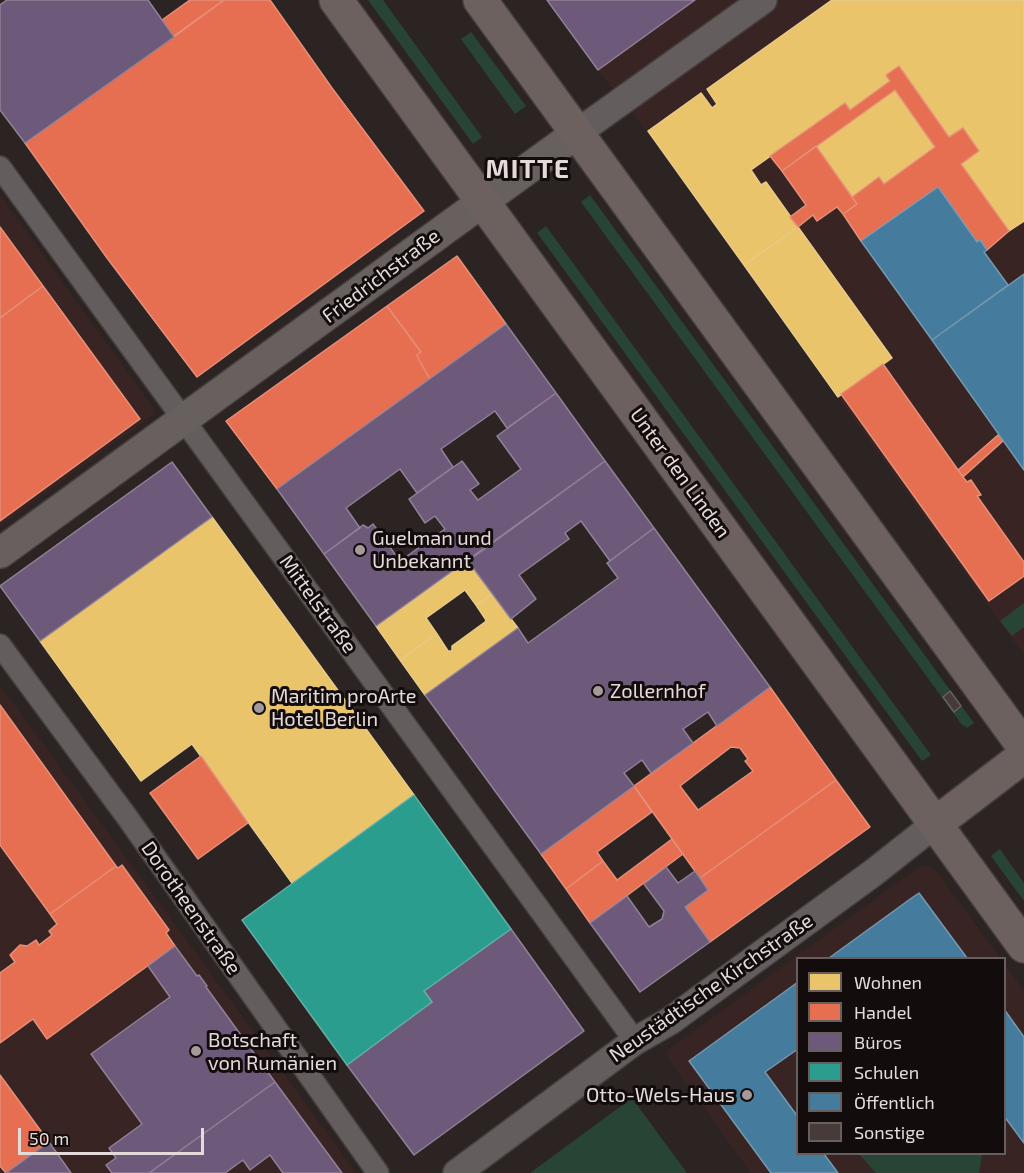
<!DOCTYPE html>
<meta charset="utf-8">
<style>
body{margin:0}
#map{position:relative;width:1024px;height:1173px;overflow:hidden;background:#2c2422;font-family:"Exo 2",sans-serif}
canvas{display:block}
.legend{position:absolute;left:796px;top:957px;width:210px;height:198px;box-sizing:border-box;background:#130c0c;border:2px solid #675e5e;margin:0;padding:8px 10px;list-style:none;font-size:18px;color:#e4dad9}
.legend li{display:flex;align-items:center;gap:12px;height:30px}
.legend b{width:30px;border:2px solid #675e5e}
.scale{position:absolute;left:18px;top:1128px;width:186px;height:27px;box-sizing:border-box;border:3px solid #e4dad9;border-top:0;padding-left:8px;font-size:18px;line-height:21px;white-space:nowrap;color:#e4dad9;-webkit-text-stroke:4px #130c0c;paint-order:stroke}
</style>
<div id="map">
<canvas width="1024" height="1173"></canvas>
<ul class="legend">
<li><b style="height:16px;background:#e9c46a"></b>Wohnen</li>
<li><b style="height:16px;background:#e76f51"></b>Handel</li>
<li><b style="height:16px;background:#6d597a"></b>Büros</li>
<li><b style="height:16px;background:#2a9d8f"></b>Schulen</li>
<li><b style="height:16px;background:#457b9d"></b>Öffentlich</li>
<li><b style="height:16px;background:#463b39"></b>Sonstige</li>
</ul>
<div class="scale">50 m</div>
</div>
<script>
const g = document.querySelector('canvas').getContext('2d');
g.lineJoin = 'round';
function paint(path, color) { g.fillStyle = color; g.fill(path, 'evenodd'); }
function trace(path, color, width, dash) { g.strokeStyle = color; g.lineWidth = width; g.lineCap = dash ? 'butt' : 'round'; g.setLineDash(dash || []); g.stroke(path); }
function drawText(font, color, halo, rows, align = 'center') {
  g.font = font + ' "Exo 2",sans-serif'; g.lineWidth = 6; g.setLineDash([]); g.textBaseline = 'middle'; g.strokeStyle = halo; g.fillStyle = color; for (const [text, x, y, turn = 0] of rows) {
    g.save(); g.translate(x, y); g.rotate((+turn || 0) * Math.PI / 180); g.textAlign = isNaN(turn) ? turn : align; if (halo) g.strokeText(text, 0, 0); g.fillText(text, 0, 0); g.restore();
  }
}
const built = new Path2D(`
 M547,0H1024V655L640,123L598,70Z
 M0,195L155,410L153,415L0,526Z
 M0,685L193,949L356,1173H0Z
 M923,866L930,867L937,872L1000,958H798V1154H1004L1005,964L1024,991V1173H751L669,1060L667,1052L672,1047L916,869Z`);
const green = new Path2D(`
 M368,0H383L482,137L473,144Z
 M471,32L526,106L515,114L461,39Z
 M590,195L974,723L967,728L965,726L962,725L581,202Z
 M546,226L931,755L922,761L538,234L537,233Z
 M1024,603V627L1012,636L1000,621Z
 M1000,849L1024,883V901L991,856Z
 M632,1098L687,1173H530Z
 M859,1154H982L979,1173H876Z`);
const homes = new Path2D(`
 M832,0H1024V221L1009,231L961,164L979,151L963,128L949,137L899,66L886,75L890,81L850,110L845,103L751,170L761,185L766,182L798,227L744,265L648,131L701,93L712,108L717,104L707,89Z
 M895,90L935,147L884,184L879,177L852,197L816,146Z
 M798,227L892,358L838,397L744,265Z
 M212,517L414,795L292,883L192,744L141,781L40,641Z
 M468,561L492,594L476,605L465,590L426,618L437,634L400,660L376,626Z
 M492,594L518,628L425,695L400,660L437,634L448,651H452V646L485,622L486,620L476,605Z`);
const shops = new Path2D(`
 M190,0H224L174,37L162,20Z
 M224,0H270L332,88L424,211L197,377L107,258L25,143Z
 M899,66L949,137L963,128L979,151L961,164L1009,231L987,250L980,240L977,242L938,187L861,241L843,214L857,204L852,197L879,177L884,184L935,147L895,90L782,171L770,156L845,103L850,110L890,81L886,75Z
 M816,146L857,204L843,214L837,207L817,221L813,215L798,227L790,217L806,205L782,171Z
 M0,227L43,286L0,318Z
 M457,256L506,324L430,379L418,358L417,355L421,352L387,306Z
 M43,286L140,419L0,521V318Z
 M387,306L421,352L417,355L418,358L430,379L277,489L226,421Z
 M883,364L963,477L967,482L971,480L981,495L977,496L1024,562V576L989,601L841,394Z
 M998,435L1003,441L963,477L958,470Z
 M770,687L836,780L700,878L634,786ZM731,747L740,748L748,759L745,761L753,771L698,810L680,786Z
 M0,705L116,866L50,914L0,845Z
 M201,756L248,823L198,859L150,793Z
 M836,780L870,827L710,942L685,907L708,890L700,878Z
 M634,786L652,812L597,852L603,861L566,889L541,854Z
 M672,839L683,854L590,923L566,889L603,861L617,880Z
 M122,865L169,930L166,933L175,946L47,1039L33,1019L0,1043V973L15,962L10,955L20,945L27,946L36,940L39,945L52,935L49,931L57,924L50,914L116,866L118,868Z
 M0,1075L49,1142L6,1173L0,1166Z`);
const offices = new Path2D(`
 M7,0H148L174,37L25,143L0,110V5Z
 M547,0H695L598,70Z
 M506,324L556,393L507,428L495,411L441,449L453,467L417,493L400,469L346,508L360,528L324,554L277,489Z
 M556,393L605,461L376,626L324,554L363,525L368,528L373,524L400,561L445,529L435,516L425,523L409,499L462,461L479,484L470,490L478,500L521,469L497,436Z
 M605,461L654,528L610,561L581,521L565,533L569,539L519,575L536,599L511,619L468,561Z
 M172,462L212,517L40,641L0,586Z
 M654,528L770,687L717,726L708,712L683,729L693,743L651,773L642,760L624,773L634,786L541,854L425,695L518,628L528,643L618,578L607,563Z
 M666,867L678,883L695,871L708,890L685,907L710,942L640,992L590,923L627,896L649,927L662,919L664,911L644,884Z
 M511,929L584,1031L414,1155L347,1065L432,1002L424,991Z
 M175,946L197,976L199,975L207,986L206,987L259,1060L261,1059L269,1070L267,1071L275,1082L149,1173H112L106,1165L116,1158L109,1148L142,1124L91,1054L170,997L148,966Z
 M275,1082L342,1173H283L270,1155L250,1170L243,1160L225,1173H149Z
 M49,1142L71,1173H6Z`);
const schools = new Path2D(`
 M414,795L511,929L424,991L432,1002L347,1065L242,920Z`);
const public = new Path2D(`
 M938,187L977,242L980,240L987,250L984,252L1008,285L932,340L861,241Z
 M1024,274V470L932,340Z
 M919,893L967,958H829L913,897Z
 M798,982V1049L765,1072L798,1117V1154H824L838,1173H771L689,1061Z
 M1004,1009L1024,1037V1143L1004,1116Z`);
const building = new Path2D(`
 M950,691L961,706L954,712L943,697Z`);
const minor = new Path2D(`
 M0,167L635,1041
 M0,645L127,817L378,1173`);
const tertiary = new Path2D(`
 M577,133L763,0
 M457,1173L635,1041L670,1021L873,873L935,824`);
const secondary = new Path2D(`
 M0,553L577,133`);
const primary = new Path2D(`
 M336,0L1024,946
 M480,0L1024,747
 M935,824L1024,756`);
const markers = [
 [360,550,6,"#a49a99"],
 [598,691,6,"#a49a99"],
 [259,708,6,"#a49a99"],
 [196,1051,6,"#a49a99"],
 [747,1095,6,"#a49a99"]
];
const streetNames = [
 ["Friedrichstraße",381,276,-37],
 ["Unter den Linden",680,473,54],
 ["Mittelstraße",318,604,54],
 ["Dorotheenstraße",191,908,55],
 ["Neustädtische Kirchstraße",711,988,-35]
];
const poiNames = [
 ["Guelman und",372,538],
 ["Unbekannt",372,561],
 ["Zollernhof",610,691],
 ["Maritim proArte",271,696],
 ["Hotel Berlin",271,719],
 ["Botschaft",208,1040],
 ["von Rumänien",208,1063],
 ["Otto-Wels-Haus",735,1095,"right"]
];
const districtNames = [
 ["MITTE",528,169]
];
paint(built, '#382523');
paint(green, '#284434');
paint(homes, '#e9c46a');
trace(homes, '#e8cb8b', 1.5);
paint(shops, '#e76f51');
trace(shops, '#e68f7a', 1.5);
paint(offices, '#6d597a');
trace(offices, '#918096', 1.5);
paint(schools, '#2a9d8f');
trace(schools, '#62afa5', 1.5);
paint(public, '#457b9d');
trace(public, '#7598af', 1.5);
paint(building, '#463b39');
trace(building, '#67605f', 1.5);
trace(minor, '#463f3e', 24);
trace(tertiary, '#463f3e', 30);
trace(secondary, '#463f3e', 33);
trace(primary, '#463f3e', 36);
trace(minor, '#645d5d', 21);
trace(tertiary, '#645d5d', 27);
trace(secondary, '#68605e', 30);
trace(primary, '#6d6160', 33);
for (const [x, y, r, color] of markers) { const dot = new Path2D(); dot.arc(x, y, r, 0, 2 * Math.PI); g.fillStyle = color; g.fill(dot); trace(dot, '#130c0c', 2); }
drawText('20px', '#e4dad9', '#130c0c', streetNames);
drawText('20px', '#e4dad9', '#130c0c', poiNames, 'left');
g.letterSpacing = '1.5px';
drawText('bold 26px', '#e4dad9', '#130c0c', districtNames);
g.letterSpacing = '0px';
</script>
